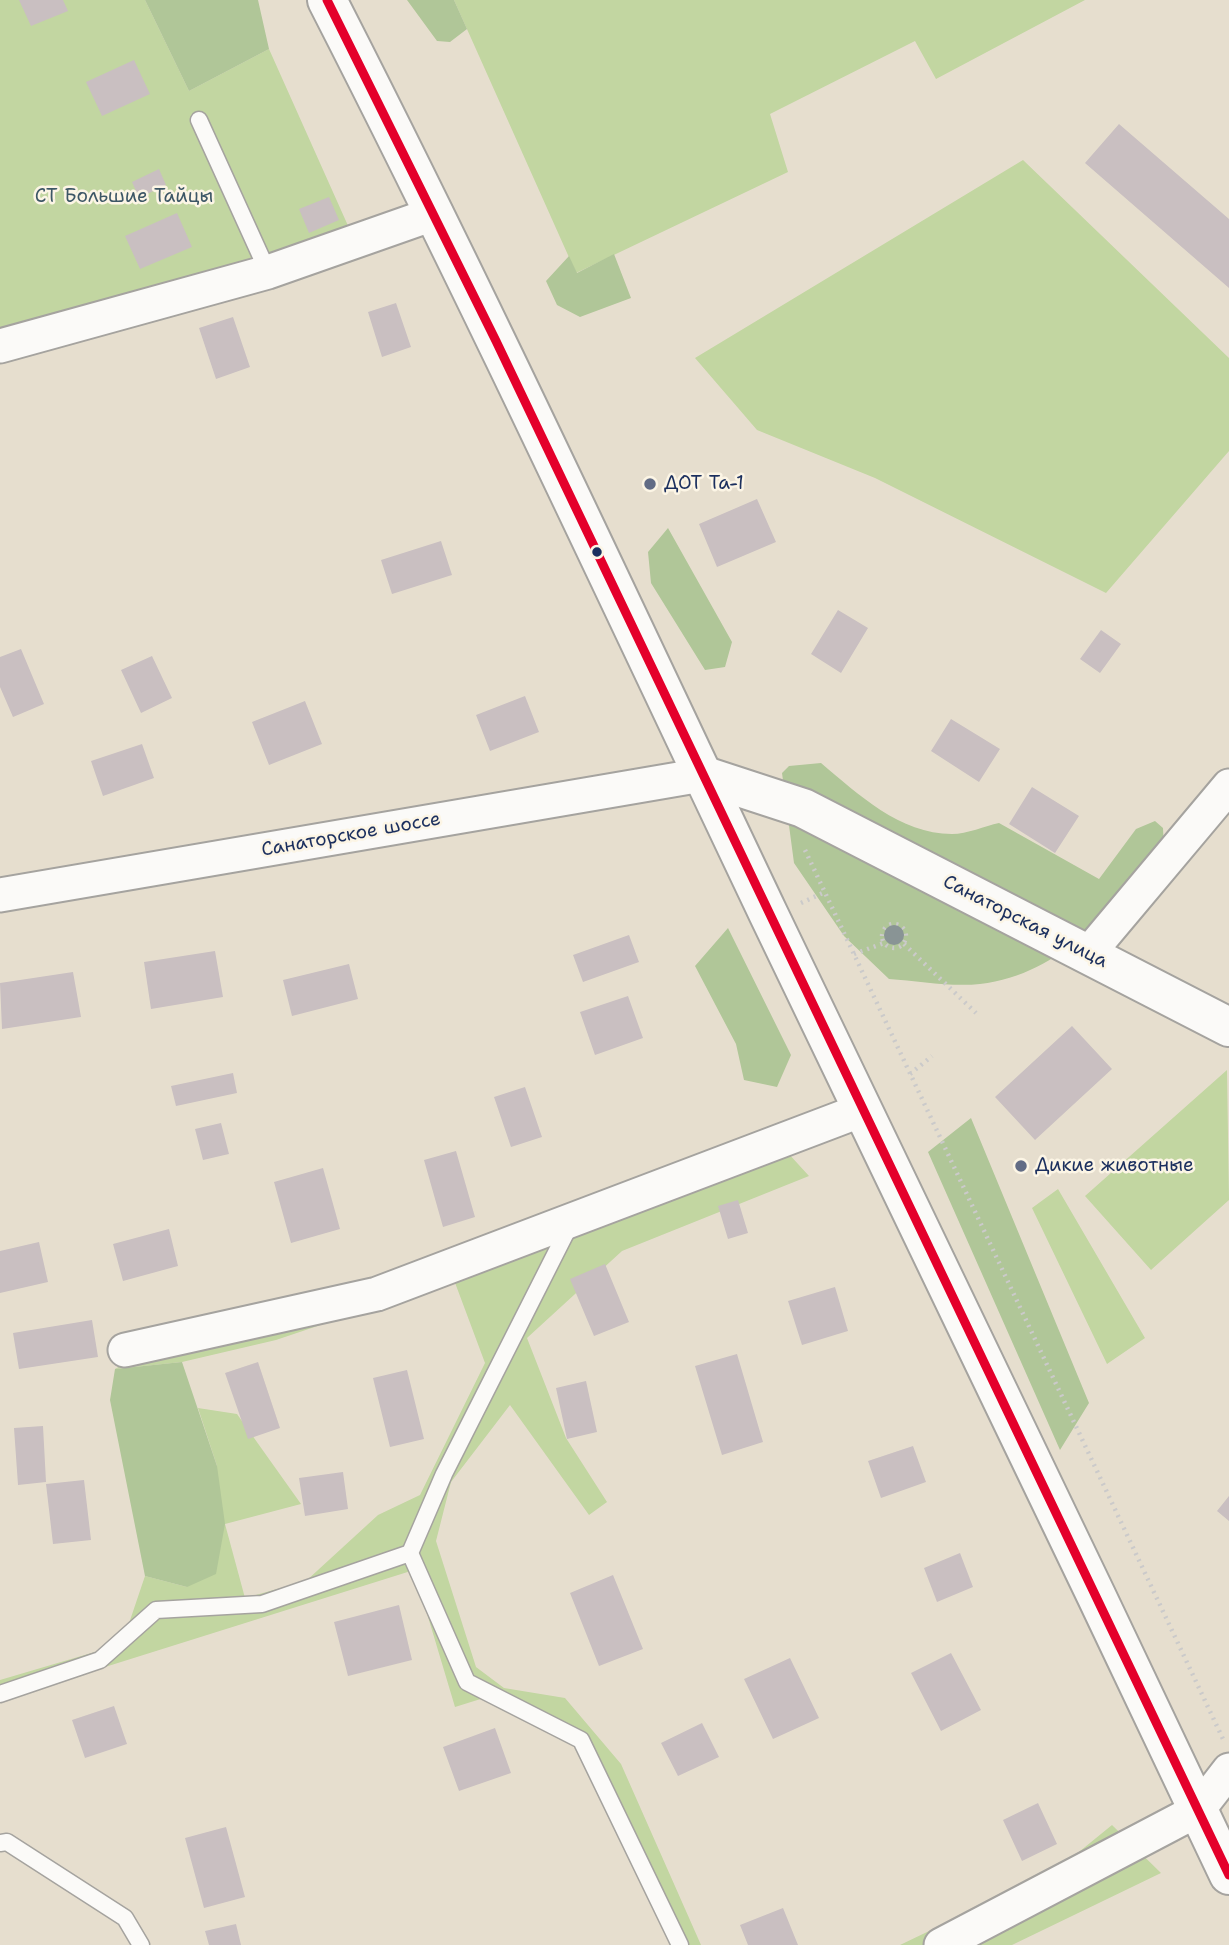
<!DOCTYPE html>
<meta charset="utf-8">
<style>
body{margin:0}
canvas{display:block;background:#e6dece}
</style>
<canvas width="1229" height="1945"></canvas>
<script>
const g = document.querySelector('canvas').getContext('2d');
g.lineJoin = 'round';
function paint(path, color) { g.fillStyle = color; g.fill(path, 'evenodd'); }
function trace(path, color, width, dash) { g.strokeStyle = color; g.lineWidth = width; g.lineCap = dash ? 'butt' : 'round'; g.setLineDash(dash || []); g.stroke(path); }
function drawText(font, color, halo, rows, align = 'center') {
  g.font = font + ' "Shantell Sans",sans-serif'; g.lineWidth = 5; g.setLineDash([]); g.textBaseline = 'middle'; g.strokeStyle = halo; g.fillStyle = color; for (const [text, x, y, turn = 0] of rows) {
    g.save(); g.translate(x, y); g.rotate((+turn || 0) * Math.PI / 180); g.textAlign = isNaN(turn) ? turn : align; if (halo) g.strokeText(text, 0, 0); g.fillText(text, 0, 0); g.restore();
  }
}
const green = new Path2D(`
 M0,0H145L189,91L269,49L362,257L0,362Z
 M454,0H1085L936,79L915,41L770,114L788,172L576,273Z
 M1023,160L1229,358V451L1106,593L875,478L757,430L695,358Z
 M1227,1070L1229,1200L1151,1270L1085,1196Z
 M766,1129L809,1176L622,1251L527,1338L566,1438L607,1502L589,1515L510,1405L451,1482L436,1541L476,1667L504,1688L565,1698L621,1764L701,1945H670L585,1743L487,1697L455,1707L414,1570L0,1700V1680L122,1644L145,1576L187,1587L217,1466L198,1408L237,1414L301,1504L225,1524L245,1598L306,1581L378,1515L420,1495L485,1363L454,1280L276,1340L182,1362L115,1369L193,1322L324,1299Z
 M1058,1189L1145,1338L1107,1364L1032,1208Z
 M1112,1825L1161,1873L1012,1945H900L1058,1869Z`);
const forest = new Path2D(`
 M145,0H258L269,49L189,91Z
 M407,0H454L467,29L450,42L437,41Z
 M614,254L631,298L580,317L557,305L546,281L569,256L577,273Z
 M668,528L732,642L725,667L705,670L651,583L648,552Z
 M821,763C858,794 900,834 952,834C967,834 985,826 999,823L1099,879L1136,829L1155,821L1163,828L1164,849C1111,908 1064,974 980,984C951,987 918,981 889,979L844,936L794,863L782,773L789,766Z
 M728,928L791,1055L777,1087L744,1080L736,1044L695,966Z
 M971,1118L1089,1403L1060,1450L928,1152Z
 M182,1362L217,1466L225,1524L216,1574L187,1587L145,1576L110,1400L115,1369Z`);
const building = new Path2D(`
 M19,0H63L68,11L31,26Z
 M134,60L150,94L102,116L86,82Z
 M1119,124L1229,219V288L1085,163Z
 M159,169L166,185L139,198L132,182Z
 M329,197L339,220L309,233L299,209Z
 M177,213L192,247L140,269L125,236Z
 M396,303L411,347L382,357L368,312Z
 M233,317L250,367L216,379L199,328Z
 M757,499L776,542L717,567L699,524Z
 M441,541L452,575L392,594L381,560Z
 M838,610L868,628L841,673L811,654Z
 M1101,630L1121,644L1100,673L1080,659Z
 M21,649L44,704L13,717L0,687V657Z
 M152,656L172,698L141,713L121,670Z
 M525,696L539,732L490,751L476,715Z
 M305,701L322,744L269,765L252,722Z
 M951,719L1000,749L979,782L931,751Z
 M142,744L154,778L103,796L91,761Z
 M1032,787L1079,816L1055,853L1009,824Z
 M629,935L639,962L583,982L573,955Z
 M215,951L223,997L151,1009L144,962Z
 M349,964L358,999L292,1016L283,980Z
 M73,972L81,1017L2,1029L0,983Z
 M628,996L643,1038L595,1055L580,1012Z
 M1072,1026L1112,1069L1035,1140L995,1097Z
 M233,1073L237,1093L176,1106L171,1086Z
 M525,1087L542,1137L511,1147L494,1097Z
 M221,1123L229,1154L203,1160L195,1129Z
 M456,1151L475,1217L443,1227L424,1160Z
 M323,1168L340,1229L291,1243L274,1182Z
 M738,1200L748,1233L728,1239L718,1206Z
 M169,1229L178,1266L123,1281L113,1244Z
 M39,1242L48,1282L0,1293V1251Z
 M605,1264L629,1322L594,1336L570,1279Z
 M835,1287L848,1331L802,1345L788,1301Z
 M92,1320L98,1357L19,1369L13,1333Z
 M737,1354L763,1442L722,1455L695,1366Z
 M258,1362L280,1428L248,1439L225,1373Z
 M407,1370L424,1439L390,1447L373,1378Z
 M586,1381L597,1432L567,1439L556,1388Z
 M43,1426L46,1482L18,1485L14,1428Z
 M913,1446L926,1482L881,1498L868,1461Z
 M343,1472L348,1509L305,1516L299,1478Z
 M84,1480L91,1540L53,1544L46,1484Z
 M1229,1496V1521L1217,1511Z
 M960,1553L973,1587L937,1602L924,1568Z
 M613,1575L643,1649L599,1666L570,1593Z
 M399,1605L412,1660L348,1676L334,1622Z
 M951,1653L981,1710L941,1731L911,1673Z
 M790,1658L819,1718L773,1739L744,1679Z
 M114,1706L127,1744L85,1758L72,1720Z
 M702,1723L719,1757L678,1776L661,1743Z
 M495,1728L511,1773L459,1791L443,1747Z
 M1038,1803L1057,1844L1022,1861L1003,1820Z
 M226,1827L245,1897L204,1908L185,1838Z
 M783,1908L798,1945H748L740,1925Z
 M236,1924L241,1945H209L205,1931Z`);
const path = new Path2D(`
 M805,850L1223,1739
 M801,903L825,892
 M882 936a12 12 0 1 1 24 0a12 12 0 1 1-24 0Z
 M904,944L976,1013
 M854,954L884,943
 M910,1074L932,1056`);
const service = new Path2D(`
 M199,120L268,272
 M410,1553L467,1682L581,1740L680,1945
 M0,1694L100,1660L156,1610L262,1604L410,1553L444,1474L571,1223
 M0,1843L7,1842L125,1918L141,1945`);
const minor = new Path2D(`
 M0,346L268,272L436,213
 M0,895L702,775
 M1088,954L1229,786
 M125,1350L377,1294L862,1110
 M941,1945L1198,1810L1229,1770`);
const tertiary = new Path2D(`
 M702,775L803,808L1229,1027`);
const secondary = new Path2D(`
 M327,0C481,301 623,608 768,913C920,1234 1078,1553 1229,1875`);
const bus1 = new Path2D(`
 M327,0L496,341L1229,1875`);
const trees = [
 [894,935]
];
const markers = [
 [650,484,7,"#626c85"],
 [597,552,6,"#1b2f5e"],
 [1021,1166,7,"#626c85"]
];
const parkNames = [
 ["СТ Большие Тайцы",124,197]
];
const poiNames = [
 ["ДОТ Та-1",664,484],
 ["Дикие животные",1035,1166]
];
const streetNames = [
 ["Санаторское шоссе",351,835,-10],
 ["Санаторская улица",1025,922,27]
];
paint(green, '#c2d6a1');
paint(forest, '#b0c698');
paint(building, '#c9bfc1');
trace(service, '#a5a39f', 19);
trace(minor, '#a5a39f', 37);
trace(tertiary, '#a5a39f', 42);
trace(secondary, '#a5a39f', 42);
trace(path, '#cbcaca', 4.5, [2, 5]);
trace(service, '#fbfaf8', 16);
trace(minor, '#fbfaf8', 33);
trace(tertiary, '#fbfaf8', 38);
trace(secondary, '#fbfaf8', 38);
trace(bus1, '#e4002b', 9);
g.fillStyle = '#899495';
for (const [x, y] of trees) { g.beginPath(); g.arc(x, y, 10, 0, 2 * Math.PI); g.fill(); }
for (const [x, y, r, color] of markers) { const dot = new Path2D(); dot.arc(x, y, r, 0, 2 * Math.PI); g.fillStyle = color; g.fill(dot); trace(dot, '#fcf5e5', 2.5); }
drawText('19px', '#3d5766', '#fcf5e5', parkNames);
drawText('19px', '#1b2f5e', '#fcf5e5', poiNames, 'left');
drawText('19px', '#1b2f5e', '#fcf5e5', streetNames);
</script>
